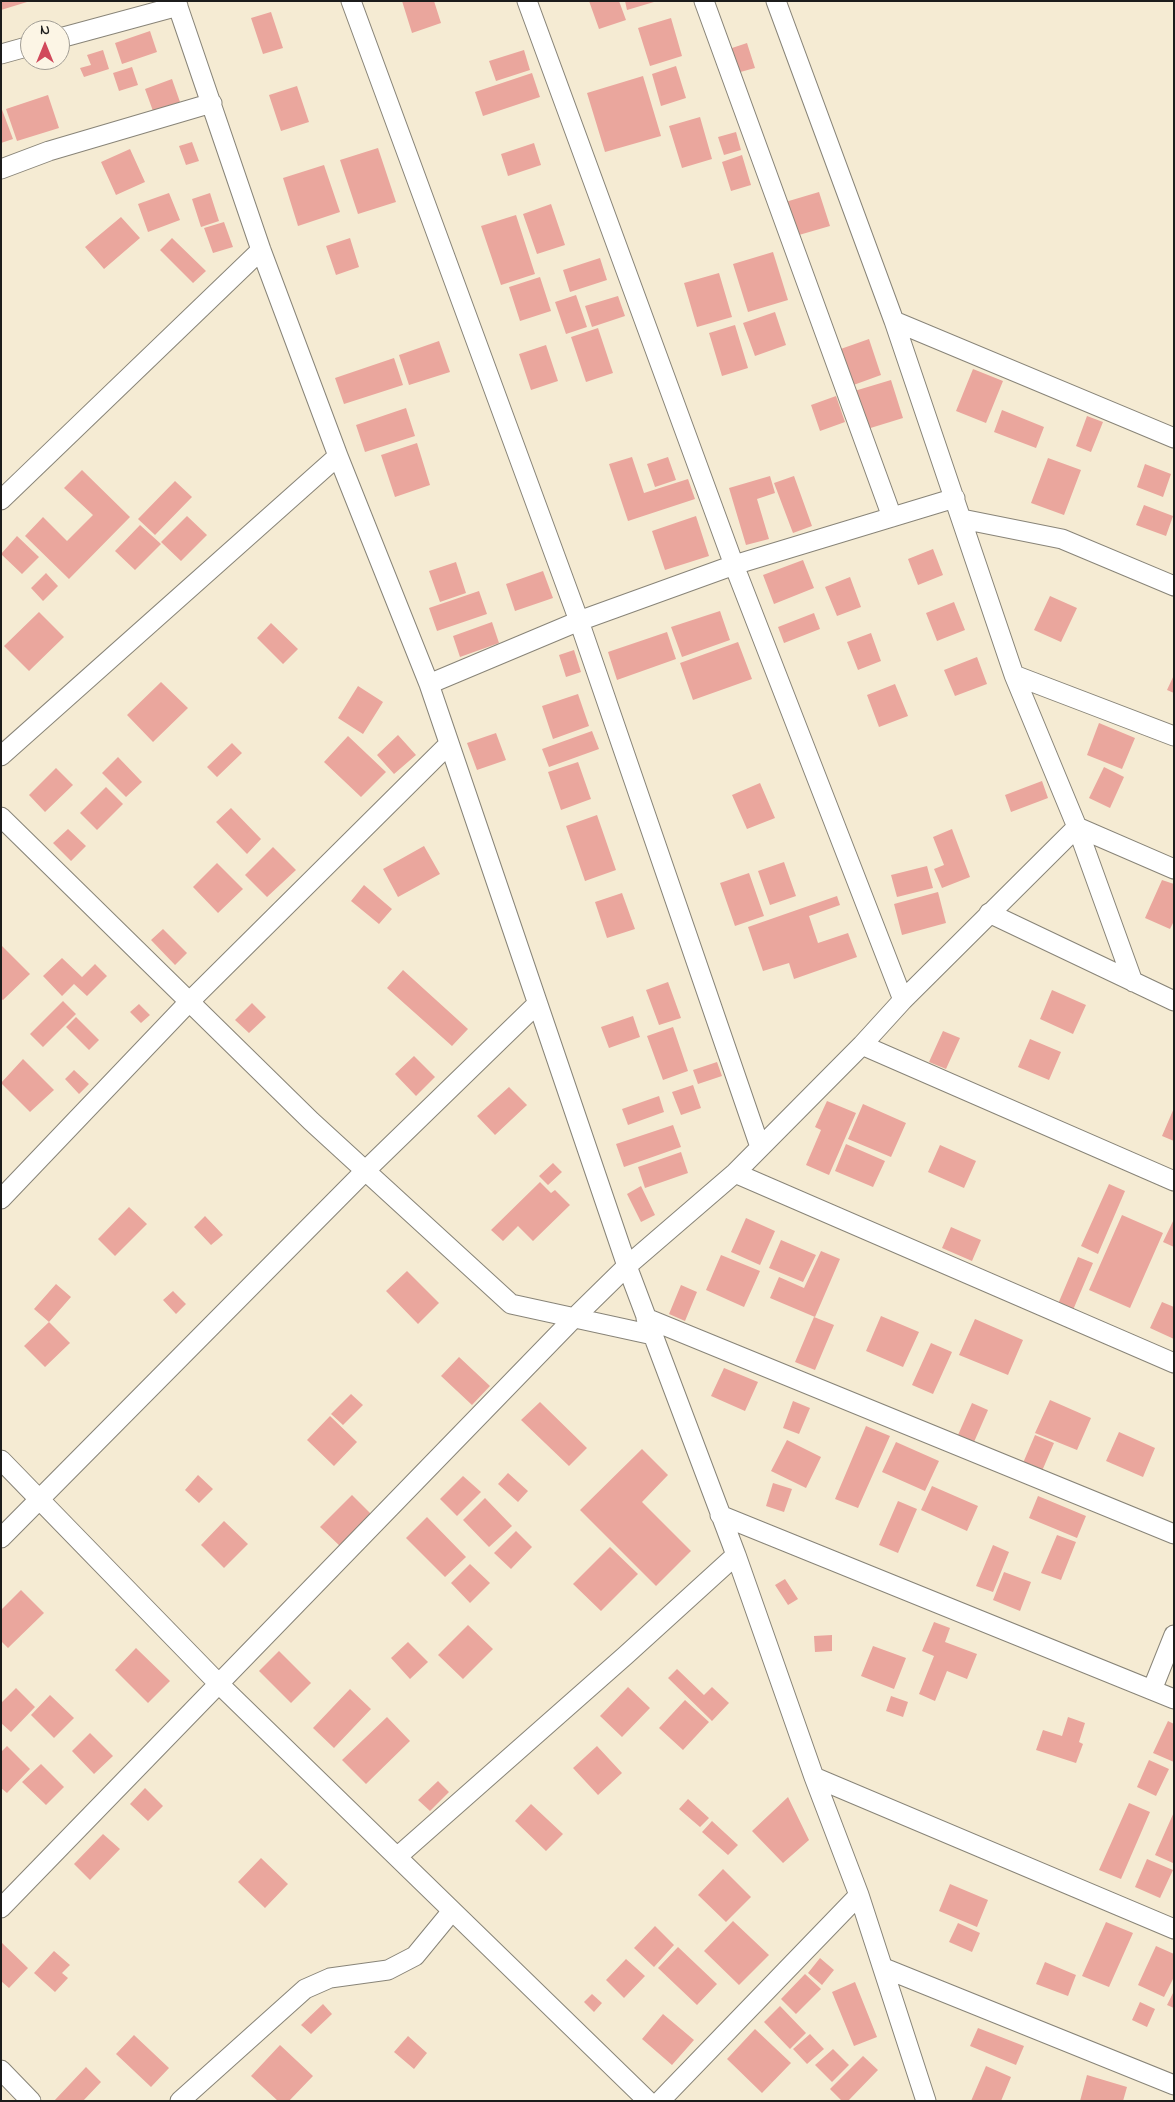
<!DOCTYPE html>
<style>
body{margin:0}
#map{position:relative;width:1175px;height:2102px;overflow:hidden;background:#f5ebd3;font-family:"Indie Flower",sans-serif}
canvas{display:block}
.frame{position:absolute;inset:0;border:2px solid #1c1c1c;pointer-events:none}
.north{position:absolute;left:20px;top:20px;width:50px;height:50px;box-sizing:border-box;background:#fcf5e5;border:1px solid #a29e95;border-radius:50%;rotate:0deg;font-size:14px;font-weight:700;line-height:20px;text-align:center;color:#1c1c1c}
.north::after{content:'';display:block;margin:auto;width:18px;height:22px;background:#d1495b;clip-path:polygon(50% 0,100% 100%,50% 72%,0 100%)}
</style>
<div id="map">
<canvas width="1175" height="2102"></canvas>
<div class="frame"></div>
<div class="north">N</div>
</div>
<script>
const g = document.querySelector('canvas').getContext('2d');
g.lineJoin = 'round';
function paint(path, color) { g.fillStyle = color; g.fill(path, 'evenodd'); }
function trace(path, color, width, dash) { g.strokeStyle = color; g.lineWidth = width; g.lineCap = dash ? 'butt' : 'round'; g.setLineDash(dash || []); g.stroke(path); }
const building = new Path2D(`
 M1,1H27V2L1,10Z
 M402,1H434L441,23L412,33Z
 M589,1H619L626,20L599,29Z
 M625,1H654V2L627,10Z
 M271,12L283,48L263,54L251,18Z
 M671,18L682,56L650,66L638,28Z
 M150,31L157,52L122,64L115,43Z
 M747,43L755,68L733,74L726,50Z
 M103,50L109,69L84,77L80,68L91,65L87,55Z
 M524,50L530,70L496,81L489,61Z
 M676,66L686,98L661,106L652,74Z
 M132,67L138,85L119,91L113,73Z
 M532,73L540,97L483,116L475,92Z
 M643,76L661,136L605,152L587,93Z
 M172,79L180,102L153,111L145,89Z
 M297,86L309,122L281,131L269,95Z
 M48,95L59,128L17,141L6,109Z
 M1,107L13,139L1,143Z
 M700,117L712,159L682,168L669,126Z
 M736,132L741,150L724,155L718,137Z
 M192,142L199,161L186,165L179,146Z
 M534,143L541,165L508,176L501,154Z
 M378,148L396,202L358,214L340,160Z
 M130,149L145,182L116,195L101,162Z
 M742,155L751,185L731,191L722,162Z
 M324,165L340,212L298,226L283,178Z
 M819,192L830,226L792,237L782,203Z
 M169,193L180,220L148,232L138,204Z
 M210,193L219,221L201,227L192,199Z
 M551,204L565,245L537,254L523,214Z
 M516,215L535,274L501,285L481,226Z
 M121,217L140,238L104,269L85,247Z
 M224,222L233,247L213,253L204,228Z
 M172,238L206,271L193,283L160,250Z
 M350,238L359,267L336,275L326,246Z
 M773,252L788,300L748,312L733,264Z
 M600,258L607,280L570,292L563,270Z
 M719,273L732,317L697,327L684,283Z
 M540,277L551,311L520,321L509,287Z
 M576,295L587,327L566,334L555,302Z
 M618,296L625,316L592,327L585,306Z
 M775,312L786,345L755,356L743,323Z
 M735,325L748,368L722,376L709,333Z
 M598,328L613,373L586,382L571,337Z
 M869,339L881,375L848,387L835,351Z
 M439,341L450,372L409,385L399,355Z
 M546,345L558,381L531,390L519,354Z
 M394,358L403,385L344,404L335,378Z
 M973,369L1003,381L986,423L956,411Z
 M891,380L903,418L864,430L851,392Z
 M836,396L845,422L820,431L811,405Z
 M406,408L415,436L365,452L356,425Z
 M1002,410L1044,427L1036,448L994,432Z
 M1087,416L1103,422L1091,452L1076,446Z
 M417,443L430,485L395,497L381,455Z
 M632,457L644,493L688,479L695,499L628,521L609,464Z
 M668,457L676,480L655,487L647,464Z
 M1048,458L1081,470L1064,515L1031,503Z
 M1145,464L1171,474L1163,497L1137,487Z
 M82,470L130,517L69,579L25,536L43,517L67,541L93,515L64,488Z
 M770,476L775,493L757,499L769,539L746,545L729,488Z
 M794,476L812,526L793,533L774,483Z
 M175,481L192,497L155,535L138,519Z
 M1144,505L1173,516L1166,536L1136,525Z
 M187,516L207,535L181,561L161,542Z
 M696,516L709,556L665,570L652,531Z
 M140,525L161,544L135,570L115,551Z
 M17,536L39,557L22,574L1,554Z
 M933,549L943,575L918,585L908,559Z
 M803,560L814,588L774,604L763,575Z
 M456,562L466,593L440,602L429,571Z
 M543,571L553,598L515,611L506,584Z
 M46,573L58,586L43,601L31,588Z
 M850,577L861,607L837,616L825,587Z
 M479,591L487,614L437,631L429,608Z
 M1050,596L1077,608L1061,642L1034,630Z
 M954,602L965,630L937,641L926,613Z
 M720,611L730,640L682,657L671,627Z
 M39,612L64,637L29,671L4,646Z
 M814,613L820,629L784,643L778,627Z
 M492,622L499,643L460,657L453,636Z
 M271,623L298,649L283,664L257,638Z
 M667,632L676,659L617,680L608,652Z
 M871,633L881,661L858,670L847,642Z
 M738,642L752,679L693,700L680,663Z
 M574,650L581,672L566,677L559,655Z
 M977,657L987,684L955,696L944,670Z
 M1174,675V693L1167,690Z
 M161,682L188,708L153,742L127,715Z
 M895,684L908,716L879,727L867,695Z
 M358,686L383,702L363,734L338,718Z
 M578,694L589,726L553,739L542,706Z
 M1099,723L1135,738L1122,769L1087,755Z
 M592,731L599,749L549,767L542,749Z
 M496,733L506,760L477,770L467,743Z
 M398,735L416,755L394,774L377,755Z
 M348,736L386,772L361,797L324,762Z
 M232,743L242,753L217,777L207,767Z
 M118,757L142,782L126,797L102,773Z
 M578,762L591,799L561,810L548,772Z
 M1104,767L1124,777L1110,808L1089,798Z
 M56,768L73,785L45,812L29,795Z
 M1042,781L1048,798L1011,812L1005,795Z
 M760,783L775,818L747,829L732,795Z
 M106,787L123,804L97,830L80,813Z
 M231,808L261,839L247,854L216,822Z
 M597,815L616,870L585,881L566,826Z
 M68,829L86,846L71,861L53,843Z
 M952,829L970,877L942,888L934,869L944,865L933,837Z
 M424,846L440,874L398,897L383,869Z
 M273,847L296,870L267,897L245,875Z
 M784,862L796,896L770,905L758,871Z
 M217,863L243,889L218,913L193,887Z
 M927,866L933,888L897,897L891,875Z
 M749,873L764,916L735,926L720,883Z
 M1162,880L1174,884V921L1170,929L1145,918Z
 M364,885L392,909L379,924L351,901Z
 M938,892L946,923L902,935L894,904Z
 M622,893L635,929L607,938L595,902Z
 M837,896L840,905L809,916L818,943L848,933L857,957L794,979L789,963L763,971L748,927Z
 M163,929L187,953L175,965L151,940Z
 M1,945L30,974L3,1000L1,999Z
 M62,958L82,977L95,964L107,976L87,996L74,984L62,996L43,976Z
 M403,970L468,1029L452,1046L387,988Z
 M668,982L681,1018L659,1025L646,990Z
 M1052,990L1086,1005L1073,1034L1040,1019Z
 M63,1001L76,1014L43,1047L30,1034Z
 M252,1003L266,1017L249,1033L235,1020Z
 M139,1004L150,1015L141,1023L130,1012Z
 M633,1016L640,1037L609,1048L601,1027Z
 M76,1017L99,1040L89,1050L66,1027Z
 M673,1027L688,1071L663,1080L647,1036Z
 M943,1031L960,1038L946,1069L929,1062Z
 M1030,1039L1061,1052L1049,1080L1018,1067Z
 M414,1056L435,1077L416,1096L395,1074Z
 M23,1059L54,1090L30,1112L1,1083Z
 M717,1062L722,1076L698,1084L693,1070Z
 M74,1070L89,1084L79,1094L65,1079Z
 M693,1085L701,1108L681,1115L672,1092Z
 M509,1087L527,1105L495,1135L477,1116Z
 M659,1096L664,1112L628,1125L622,1109Z
 M827,1101L856,1113L829,1175L806,1165L821,1130L815,1127Z
 M863,1104L906,1123L891,1157L848,1139Z
 M1174,1108V1141L1162,1136Z
 M673,1125L681,1147L624,1167L616,1144Z
 M846,1144L885,1161L873,1187L835,1171Z
 M940,1145L976,1161L964,1188L928,1172Z
 M681,1152L688,1173L645,1188L638,1167Z
 M553,1163L562,1172L548,1185L539,1176Z
 M540,1182L551,1193L555,1190L570,1205L533,1241L518,1226L503,1241L491,1230Z
 M1109,1184L1125,1191L1098,1254L1081,1246Z
 M641,1186L655,1215L641,1222L627,1194Z
 M129,1207L147,1224L115,1256L98,1239Z
 M1122,1215L1163,1233L1130,1308L1089,1290Z
 M205,1216L223,1235L211,1245L194,1227Z
 M746,1218L775,1231L760,1265L731,1252Z
 M1174,1219V1247L1163,1242Z
 M951,1227L981,1240L972,1261L942,1248Z
 M781,1240L816,1255L803,1282L769,1268Z
 M821,1251L840,1259L815,1317L770,1298L779,1277L804,1288Z
 M721,1255L760,1271L744,1307L706,1290Z
 M1078,1257L1093,1263L1073,1310L1058,1304Z
 M407,1271L439,1303L418,1324L386,1291Z
 M56,1284L71,1297L49,1322L34,1309Z
 M681,1285L697,1292L685,1321L669,1314Z
 M173,1291L186,1304L176,1314L163,1300Z
 M1162,1302L1174,1307V1339L1150,1328Z
 M881,1316L919,1332L903,1367L866,1351Z
 M814,1317L834,1325L815,1370L795,1362Z
 M975,1319L1023,1340L1008,1375L959,1355Z
 M49,1322L70,1343L45,1367L24,1346Z
 M931,1343L952,1352L933,1394L912,1385Z
 M459,1357L490,1386L472,1405L441,1376Z
 M724,1368L758,1382L745,1411L711,1396Z
 M351,1394L363,1405L343,1425L331,1414Z
 M1050,1400L1091,1418L1077,1450L1035,1433Z
 M793,1401L810,1408L799,1434L783,1428Z
 M540,1402L587,1448L569,1466L521,1420Z
 M972,1403L988,1410L974,1442L958,1435Z
 M330,1416L357,1442L334,1466L307,1440Z
 M866,1426L890,1436L858,1508L835,1499Z
 M1119,1432L1155,1448L1143,1477L1106,1461Z
 M1035,1435L1054,1443L1042,1471L1023,1463Z
 M787,1440L821,1457L806,1488L771,1471Z
 M896,1442L939,1461L925,1491L882,1472Z
 M642,1449L668,1475L642,1502L691,1551L656,1586L580,1510Z
 M508,1473L528,1491L518,1502L498,1484Z
 M198,1475L213,1489L199,1503L185,1490Z
 M463,1476L481,1492L457,1516L440,1499Z
 M773,1483L792,1489L784,1512L766,1506Z
 M932,1486L978,1506L967,1531L921,1510Z
 M352,1495L373,1516L341,1547L320,1527Z
 M1038,1496L1086,1516L1077,1538L1029,1518Z
 M485,1498L512,1526L489,1547L463,1520Z
 M898,1501L917,1509L898,1553L879,1545Z
 M427,1517L466,1557L445,1577L406,1538Z
 M224,1521L248,1544L224,1568L201,1545Z
 M516,1531L532,1547L511,1569L494,1553Z
 M1057,1535L1076,1542L1061,1580L1041,1573Z
 M993,1545L1009,1552L993,1592L976,1586Z
 M610,1547L638,1574L601,1611L573,1584Z
 M470,1564L490,1583L470,1603L451,1583Z
 M1004,1572L1031,1582L1020,1611L993,1600Z
 M785,1579L798,1599L788,1605L775,1585Z
 M21,1590L44,1613L8,1648L1,1641V1610Z
 M934,1622L950,1628L945,1642L977,1654L967,1679L947,1671L935,1701L919,1694L934,1656L922,1651Z
 M468,1625L493,1649L463,1679L438,1655Z
 M832,1635V1651L815,1652L814,1636Z
 M408,1642L428,1662L410,1679L391,1658Z
 M873,1646L906,1658L894,1689L861,1676Z
 M136,1648L170,1681L148,1703L115,1670Z
 M279,1651L311,1683L291,1703L259,1671Z
 M677,1669L704,1695L712,1687L729,1703L712,1721L668,1678Z
 M628,1687L650,1708L622,1737L600,1716Z
 M16,1688L35,1707L11,1732L1,1723V1703Z
 M350,1689L371,1709L334,1748L313,1728Z
 M50,1695L74,1718L54,1738L31,1715Z
 M891,1696L908,1702L903,1717L886,1711Z
 M685,1700L709,1722L683,1750L659,1728Z
 M387,1717L410,1741L366,1784L342,1760Z
 M1068,1717L1085,1723L1079,1742L1083,1744L1076,1763L1036,1750L1043,1730L1062,1736Z
 M1168,1721L1174,1724V1762L1153,1753Z
 M90,1733L113,1756L94,1774L72,1751Z
 M7,1746L30,1769L7,1793L1,1788V1752Z
 M597,1746L622,1773L598,1795L573,1768Z
 M1149,1760L1169,1769L1156,1796L1137,1787Z
 M41,1764L64,1787L46,1805L22,1782Z
 M438,1781L449,1792L430,1811L418,1800Z
 M145,1788L163,1806L148,1821L130,1804Z
 M788,1797L809,1840L783,1863L752,1831Z
 M688,1799L709,1818L700,1827L679,1809Z
 M1129,1803L1150,1812L1121,1879L1099,1870Z
 M531,1804L563,1834L546,1851L515,1821Z
 M1174,1812V1861L1173,1863L1155,1855Z
 M712,1821L738,1845L728,1855L702,1832Z
 M103,1834L120,1849L90,1880L74,1864Z
 M261,1858L288,1884L265,1908L238,1882Z
 M1147,1859L1173,1870L1160,1898L1135,1887Z
 M723,1869L751,1897L726,1922L698,1895Z
 M950,1884L988,1900L977,1927L939,1911Z
 M733,1921L769,1955L739,1985L704,1951Z
 M1106,1922L1133,1933L1109,1987L1082,1976Z
 M958,1923L980,1933L972,1952L949,1942Z
 M655,1926L674,1945L654,1967L634,1948Z
 M1,1942L28,1968L9,1988L1,1981Z
 M1156,1946L1174,1954V1977L1164,1997L1138,1985Z
 M678,1947L717,1984L697,2005L658,1968Z
 M54,1951L70,1965L62,1973L68,1978L55,1992L34,1973Z
 M820,1958L834,1970L822,1985L808,1973Z
 M626,1959L645,1976L624,1998L606,1980Z
 M1045,1962L1076,1975L1068,1996L1036,1984Z
 M805,1974L821,1989L796,2014L781,1999Z
 M855,1982L877,2037L854,2046L832,1992Z
 M1174,1991V2008L1167,2005Z
 M592,1994L602,2003L594,2012L584,2002Z
 M1140,2002L1155,2009L1147,2027L1132,2020Z
 M323,2004L332,2014L311,2034L301,2025Z
 M780,2006L806,2033L790,2049L764,2022Z
 M663,2014L694,2040L672,2065L642,2039Z
 M978,2028L1024,2046L1016,2065L970,2046Z
 M755,2029L791,2063L762,2093L727,2059Z
 M810,2034L824,2049L807,2064L793,2049Z
 M134,2035L169,2068L151,2087L116,2054Z
 M408,2036L427,2053L414,2069L394,2052Z
 M280,2045L313,2076L289,2101H278L251,2076Z
 M833,2049L849,2065L832,2082L815,2065Z
 M863,2056L878,2070L848,2101H842L830,2089Z
 M986,2066L1011,2077L1001,2101H971Z
 M86,2067L101,2082L83,2101H54Z
 M1087,2075L1127,2087L1123,2101H1080Z`);
const minor = new Path2D(`
 M176,1L261,250L338,456L429,684L627,1266L736,1555L814,1777L859,1895L926,2101
 M351,1L579,621L760,1147
 M527,1L734,565L903,1000
 M704,1L892,517
 M776,1L894,321L1014,675L1077,827L1133,982
 M60,38L178,6
 M1,54L30,46
 M1,169L49,151L212,103
 M894,321L1174,438
 M1,500L261,250
 M962,519L1062,539L1174,586
 M1014,675L1174,736
 M429,684L579,621L734,565L955,498
 M1,756L338,456
 M1,817L311,1121L511,1304L653,1335
 M989,913L1174,1001
 M862,1045L1174,1181
 M735,1173L1174,1363
 M1,1199L188,1003L449,744
 M646,1318L1174,1534
 M1,1460L218,1683L648,2101
 M720,1515L1174,1699
 M1,1538L365,1171L537,1004
 M1152,1690L1174,1635
 M814,1777L1174,1929
 M397,1857L626,1655L736,1555
 M1,1908L574,1318L627,1266L735,1173L862,1045L903,1000L1077,827L1174,869
 M884,1968L1174,2085
 M1,2070L31,2101
 M180,2101L305,1989L330,1978L388,1970L415,1956L452,1911
 M660,2101L859,1895`);
paint(building, '#eaa69d');
trace(minor, '#888478', 21);
trace(minor, '#fff', 19);
</script>
